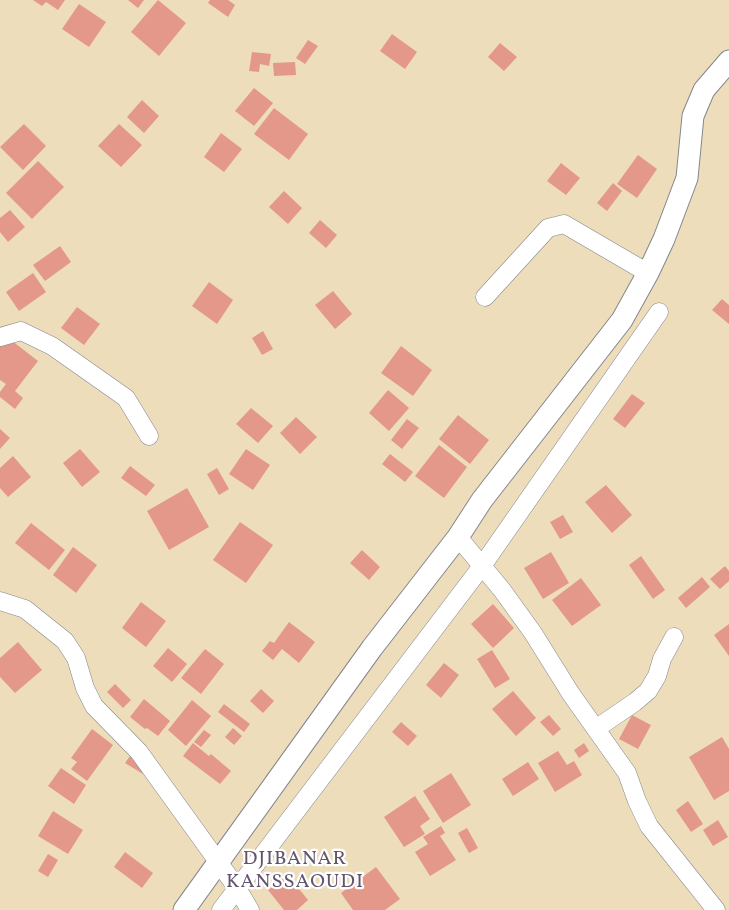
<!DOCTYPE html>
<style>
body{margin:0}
canvas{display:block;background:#edddbb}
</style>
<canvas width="729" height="910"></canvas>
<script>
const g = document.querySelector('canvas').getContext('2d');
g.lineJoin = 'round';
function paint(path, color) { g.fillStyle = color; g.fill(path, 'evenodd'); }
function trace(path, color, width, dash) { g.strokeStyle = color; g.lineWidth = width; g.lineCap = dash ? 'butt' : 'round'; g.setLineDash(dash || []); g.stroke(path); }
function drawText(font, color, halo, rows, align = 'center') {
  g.font = font + ' Vollkorn,serif'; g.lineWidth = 4.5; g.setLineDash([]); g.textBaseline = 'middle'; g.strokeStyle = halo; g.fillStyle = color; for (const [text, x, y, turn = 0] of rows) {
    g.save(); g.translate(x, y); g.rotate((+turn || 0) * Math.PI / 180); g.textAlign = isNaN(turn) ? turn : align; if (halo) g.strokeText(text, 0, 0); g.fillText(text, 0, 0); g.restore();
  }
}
const building = new Path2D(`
 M33,0H65L58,10L46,2L42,6Z
 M128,0H144L138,8Z
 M158,0L186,23L159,56L131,32Z
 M210,0H228L235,5L228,17L208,3Z
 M79,4L106,22L89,47L62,29Z
 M392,34L417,52L405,69L380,51Z
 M308,40L318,46L305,64L296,58Z
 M500,43L517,57L504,71L488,57Z
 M252,52L271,54L269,66L260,64L259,72L249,71Z
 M295,62L296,75L274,76L273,63Z
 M254,88L273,103L254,126L235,111Z
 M142,100L159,116L144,133L127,117Z
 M274,108L308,134L289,160L254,134Z
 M24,124L46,146L23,170L0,147Z
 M119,124L142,145L121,167L98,146Z
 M221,133L242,149L224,172L204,157Z
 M638,155L657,169L637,198L617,184Z
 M38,161L64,187L32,219L6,193Z
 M561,163L580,178L566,195L547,181Z
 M613,183L622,191L607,211L597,203Z
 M284,191L302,208L288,224L269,207Z
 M10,210L25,227L8,242L0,232V218Z
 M320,220L337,235L326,248L309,233Z
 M60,246L71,262L45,281L33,265Z
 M33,273L46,292L19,311L6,292Z
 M209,282L233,300L217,324L192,306Z
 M333,291L352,314L335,329L315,305Z
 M722,299L729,305V324L712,310Z
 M77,307L100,324L84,345L61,328Z
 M263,331L273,349L262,355L252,338Z
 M7,337L38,361L15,391L23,398L15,409L0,397V392L6,384L0,380V346Z
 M401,346L432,370L413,396L381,373Z
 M388,390L409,408L389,431L369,413Z
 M632,394L645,403L625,428L613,419Z
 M251,408L273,426L258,443L236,424Z
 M458,415L489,440L470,464L439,439Z
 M296,417L317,437L300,454L280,433Z
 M407,419L419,428L402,449L391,440Z
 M0,429L10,438L0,449Z
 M439,445L467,467L444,498L415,476Z
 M80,449L100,472L82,487L63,463Z
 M246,449L270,465L253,490L229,474Z
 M390,454L413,472L405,482L382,464Z
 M13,456L31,477L8,497L0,488V468Z
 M130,466L155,485L146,496L121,478Z
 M217,468L229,489L219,495L207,474Z
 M606,485L632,515L612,533L585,502Z
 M187,488L209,527L169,550L147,511Z
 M563,515L573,532L560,539L550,522Z
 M240,522L273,545L246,583L213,560Z
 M31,523L65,550L49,570L15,543Z
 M73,547L97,565L76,593L53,575Z
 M362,550L380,567L369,580L350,563Z
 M551,552L569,583L543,599L524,568Z
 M641,556L665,590L653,599L629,565Z
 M725,566L729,571V581L720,589L710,579Z
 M702,577L710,587L686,608L678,598Z
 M581,578L601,605L572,626L552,600Z
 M141,602L166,621L146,647L122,628Z
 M493,604L514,628L493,648L471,624Z
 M289,622L315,642L299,663L282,649L273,660L262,651L270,641L274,643Z
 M729,624V656L714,635Z
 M18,642L42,670L15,693L0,677V658Z
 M168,648L187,664L172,682L153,666Z
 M205,649L224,664L201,694L181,678Z
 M492,650L510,679L495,688L477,659Z
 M444,663L459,675L441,698L426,685Z
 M115,684L131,700L123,708L107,692Z
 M261,689L274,701L263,713L250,701Z
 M513,691L536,718L516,736L492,709Z
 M144,699L170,721L158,736L147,728L145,729L130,717Z
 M192,700L211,716L186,746L168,730Z
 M224,704L250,724L244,732L218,712Z
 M549,715L561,729L553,736L540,722Z
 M632,715L651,725L638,749L619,739Z
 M401,722L417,736L408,746L392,732Z
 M233,728L242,736L234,745L225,737Z
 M92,729L113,745L87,781L71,769L77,762L71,758Z
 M204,730L211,735L201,747L194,742Z
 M722,737L729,749V791L714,800L689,757Z
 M193,743L209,756L211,754L231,771L220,784L183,756Z
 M584,743L589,751L579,758L574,750Z
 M558,751L567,765L574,761L582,775L555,792L538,763Z
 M130,756L148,767L143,774L125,763Z
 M528,762L539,779L513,796L502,779Z
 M61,768L86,785L74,804L48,786Z
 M451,773L471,805L443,823L423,791Z
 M415,796L430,819L420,826L425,834L404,847L384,817Z
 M688,801L703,824L691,832L676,810Z
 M53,811L83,830L68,854L38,836Z
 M718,820L728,837L713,846L703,830Z
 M441,826L445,833L440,836L456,860L430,876L415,852L428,844L423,837Z
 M467,828L478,848L469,853L458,833Z
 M125,852L153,873L142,888L114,867Z
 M48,854L58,860L48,877L38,871Z
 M376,867L400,899L385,910H353L341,893Z
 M287,874L308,900L297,910H284L268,890Z`);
const minor = new Path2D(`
 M485,297L548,228L564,224L648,273
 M0,337L21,331L52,346L126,398L149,436
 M458,537L502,590L533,633L571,694L627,773L637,801L649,826L716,910
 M0,601L25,609L65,641L76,658L85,688L94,706L139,752L237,888L250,910
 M597,728L635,702L648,691L657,676L662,659L674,637
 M221,910L482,566L659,312`);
const tertiary = new Path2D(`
 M184,910L372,648L458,537L482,500L622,320L648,273L664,239L687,178L693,116L704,90L729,61`);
const neighbourhoodNames = [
 ["DJIBANAR",295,860],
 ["KANSSAOUDI",295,883]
];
paint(building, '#e3988a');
trace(minor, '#84868c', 19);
trace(tertiary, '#84868c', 23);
trace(minor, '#fff', 18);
trace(tertiary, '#fff', 21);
g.letterSpacing = '1px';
drawText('20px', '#61546d', '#fff', neighbourhoodNames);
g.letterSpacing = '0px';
</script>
